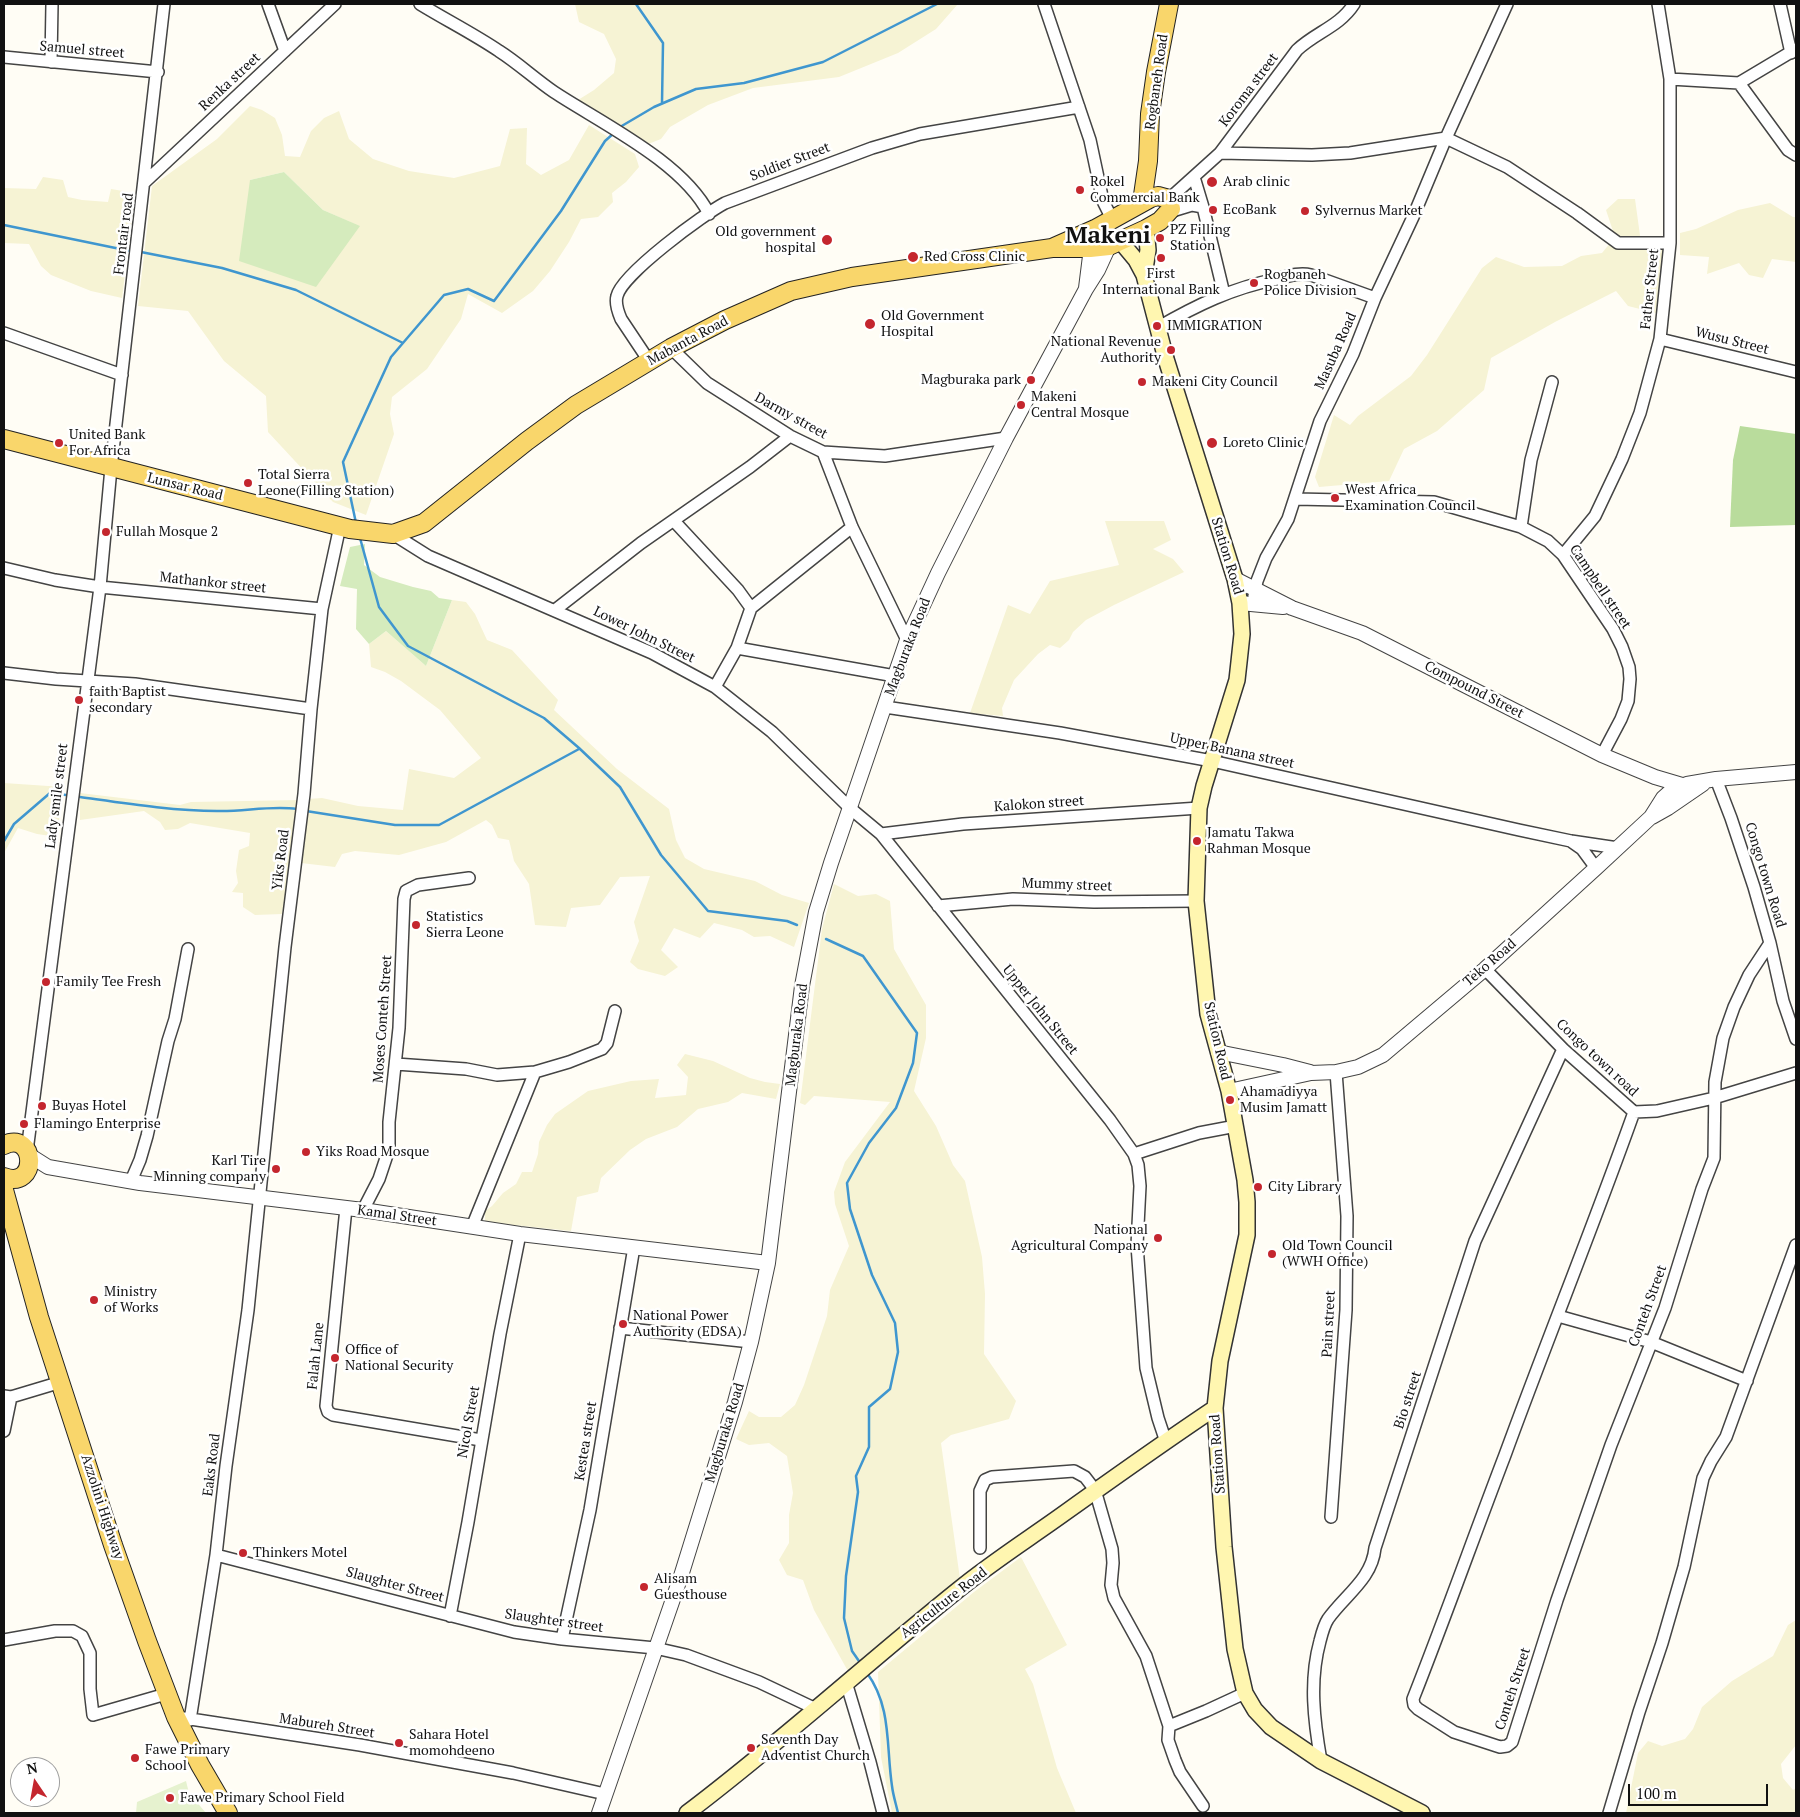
<!DOCTYPE html>
<style>
body{margin:0}
#map{position:relative;width:1800px;height:1817px;overflow:hidden;background:#fffdf5;font-family:"PT Serif",serif}
canvas{display:block}
.frame{position:absolute;inset:0;border:5px solid #111;pointer-events:none}
.north{position:absolute;left:10px;top:1757px;width:50px;height:50px;box-sizing:border-box;background:#fff;border:1px solid #a0a0a0;border-radius:50%;rotate:348deg;font-size:14px;font-weight:700;line-height:20px;text-align:center;color:#111}
.north::after{content:'';display:block;margin:auto;width:18px;height:22px;background:#c4262e;clip-path:polygon(50% 0,100% 100%,50% 72%,0 100%)}
.scale{position:absolute;left:1628px;top:1784px;width:140px;height:22px;box-sizing:border-box;border:2px solid #111;border-top:0;padding-left:6px;font-size:15px;line-height:18px;white-space:nowrap;color:#111;-webkit-text-stroke:4px #fff;paint-order:stroke}
</style>
<div id="map">
<canvas width="1800" height="1817"></canvas>
<div class="frame"></div>
<div class="north">N</div>
<div class="scale">100 m</div>
</div>
<script>
const g = document.querySelector('canvas').getContext('2d');
g.lineJoin = 'round';
function paint(path, color) { g.fillStyle = color; g.fill(path, 'evenodd'); }
function trace(path, color, width, dash) { g.strokeStyle = color; g.lineWidth = width; g.lineCap = dash ? 'butt' : 'round'; g.setLineDash(dash || []); g.stroke(path); }
function drawText(font, color, halo, rows, align = 'center') {
  g.font = font + ' "PT Serif",serif'; g.lineWidth = 5; g.setLineDash([]); g.textBaseline = 'middle'; g.strokeStyle = halo; g.fillStyle = color; for (const [text, x, y, turn = 0] of rows) {
    g.save(); g.translate(x, y); g.rotate((+turn || 0) * Math.PI / 180); g.textAlign = isNaN(turn) ? turn : align; if (halo) g.strokeText(text, 0, 0); g.fillText(text, 0, 0); g.restore();
  }
}
const farmland = new Path2D(`
 M575,4H958L936,29L898,53L839,77L753,88L708,105L670,127L661,139L643,146L578,100L594,90L614,73L616,59L604,34L579,22Z
 M250,106L262,110L275,118L282,135L285,156L300,157L311,131L324,118L339,111L349,139L373,159L409,171L454,178L500,166L510,129L527,128L526,164L541,175L569,160L589,125L635,154L639,167L626,182L612,193L613,202L598,217L581,219L569,242L550,271L533,291L502,313L468,294L461,319L427,369L392,397L390,414L394,434L366,515L333,502L268,432L266,396L224,361L188,311L138,306L152,186L217,139ZM284,172L323,210L359,226L250,180Z
 M43,177L63,180L68,197L82,200L108,202L111,189L135,193L122,298L91,291L51,275L41,266L29,244L4,243V188L36,189Z
 M1618,199H1635L1642,250H1663L1660,314L1628,306L1616,291L1555,322L1491,358L1484,390L1437,431L1404,449L1389,481L1319,487L1315,477L1334,415L1350,425L1358,416L1411,376L1427,355L1482,268L1496,257L1524,267L1562,266L1581,256L1602,253L1615,237L1606,210Z
 M1770,203L1793,217H1796V262L1772,259L1763,278L1749,275L1739,263L1707,274L1709,257L1680,255V233L1696,229L1738,210Z
 M1105,521H1164L1171,540L1153,549L1173,559L1184,572L1114,605L1086,620L1073,632L1069,640L1060,648L1050,645L1038,654L1014,680L1002,708L1003,716L970,713L1008,605L1030,614L1050,581L1119,565Z
 M452,600L466,602L475,614L487,640L512,650L558,700L554,710L617,769L669,809L676,840L685,858L704,869L755,881L782,895L809,903L794,947L770,936L754,937L742,930L714,923L700,938L674,928L661,950L678,967L665,976L638,969L630,962L639,941L634,922L650,876L620,877L600,905L571,908L566,927L535,925L529,884L514,861L509,840L498,838L492,825L486,820L446,842L399,855L355,851L342,854L335,867L301,863L308,799L322,798L358,806L403,810L409,769L454,778L481,758L440,710L401,681L385,672L371,667L369,644L386,631L426,666Z
 M4,783L63,787L57,837L37,834L18,828L4,853Z
 M80,793L180,805L191,802L301,800L282,914L255,915L243,907V893L232,892L238,883L236,871L239,850L249,846L250,833L190,823L178,829L165,830L160,822L144,811L80,820Z
 M834,884L858,896L876,894L890,901L894,949L926,1005V1038L914,1091L936,1126L953,1165L965,1181L982,1257L985,1294L984,1354L1016,1401L1009,1419L951,1435L941,1443L960,1579L849,1673L814,1610L803,1580L787,1575L779,1560L789,1543V1515L793,1493L787,1456L769,1443L749,1445L736,1439L749,1411L759,1417H781L795,1405L804,1385L827,1316L830,1290L849,1246L835,1204L834,1192L845,1162L890,1102L814,1096L805,1105L800,1103L822,929Z
 M685,1054L713,1061L750,1078L765,1082L780,1084L776,1099L742,1093L728,1102L698,1109L677,1127L646,1139L630,1150L601,1178L598,1192L577,1197L571,1231L485,1222V1211L492,1206L503,1193L516,1184L522,1172H532L538,1154L539,1142L547,1125L555,1114L588,1091L631,1081L659,1079L655,1098L686,1095L688,1077L677,1065Z
 M1021,1557L1067,1645L1025,1669L1033,1684L1057,1768L1076,1813H892L881,1757L878,1672L974,1592Z
 M1796,1620V1745L1781,1764L1783,1778L1793,1790L1796,1788V1813H1626L1638,1753L1648,1741L1662,1746L1685,1739L1693,1729L1702,1707L1732,1681L1773,1656L1788,1625Z`);
const green = new Path2D(`
 M284,172L323,210L360,226L316,287L239,261L250,180Z
 M365,544L364,565L380,577L413,587L431,591L439,598L452,600L426,666L386,631L369,644L356,629L357,589L340,586L350,547Z`);
const forest = new Path2D(`
 M1740,426L1796,434V525L1730,527L1733,460Z`);
const pitch = new Path2D(`
 M186,1781L189,1793L206,1813H136L137,1802Z`);
const stream = new Path2D(`
 M636,4L663,43L662,103
 M620,127L654,107L696,89L744,83L823,62L937,4
 M4,225L130,251
 M141,252L222,268L296,290L403,343
 M356,523L343,462L391,357L444,295L468,289L494,301L561,211L605,141L614,133
 M360,538L379,607L408,646L544,718L579,748L620,787L661,855L708,911L787,921L797,925
 M80,797C123,803 173,811 217,811C243,812 271,805 297,809
 M306,811L395,825H439L579,749
 M4,841L14,824L50,793L66,795
 M826,939L863,956L917,1033L913,1063L896,1108L869,1143L847,1183L850,1209L872,1275L895,1323L898,1352L890,1389L869,1407V1447L856,1476L858,1492L846,1576L844,1618L852,1651L861,1664
 M867,1673C892,1707 886,1747 892,1786C893,1795 896,1804 898,1813`);
const minor = new Path2D(`
 M268,4L285,51
 M420,4C446,20 474,34 499,51C518,63 535,79 554,92C601,123 683,162 709,214
 M1044,4L1090,140L1103,201L1112,219
 M1780,4L1791,53
 M4,57L158,72
 M51,62L52,4
 M1670,79L1739,83L1796,49
 M1739,83L1788,150L1796,155
 M1220,153L1312,155L1350,153L1446,138L1507,167L1577,213L1618,243H1670
 M1194,177L1203,207L1224,294
 M145,182L335,4
 M1169,199L1220,153L1297,50C1316,32 1339,27 1354,4
 M1169,212L1192,205L1203,207
 M1157,328C1197,305 1232,288 1277,279C1288,276 1300,272 1311,275L1375,298
 M4,333L122,375
 M1660,339L1796,372
 M671,348L707,383L790,436L823,452L885,456L1006,438
 M649,361L621,319C618,312 615,303 617,296C622,274 704,214 725,203L872,148L920,134L1079,107
 M823,452L852,527L907,640
 M1296,499L1434,502L1521,527L1548,541L1563,555L1613,629L1622,647L1629,667L1630,679L1628,701L1621,719L1602,755
 M674,521L738,590L751,608
 M1521,527L1531,460L1552,382
 M393,534L428,556L652,653L715,687L772,732L851,809L881,834L1110,1120L1134,1154L1138,1165L1140,1186L1137,1245L1146,1368L1158,1418L1166,1442
 M1563,555L1595,516L1622,459L1640,413L1660,339L1670,243V79L1658,4
 M4,568L55,580L100,587L322,609
 M1254,596L1257,581L1266,558L1288,519L1320,421L1353,354L1375,298L1413,217L1446,138L1507,4
 M555,610L641,543L750,467L790,436
 M737,648L895,676
 M4,673L56,679L135,684L311,709
 M715,687L737,648L751,608L852,527
 M885,707L1060,733L1212,761L1519,830L1571,841L1618,848
 M1716,779L1731,818L1754,887L1770,943L1783,1001L1796,1039
 M881,834L963,824L1199,808
 M1572,842L1582,849L1596,868
 M938,906L1013,899L1094,902L1196,901
 M1485,969L1563,1049L1634,1112L1657,1111L1714,1098L1796,1073
 M396,1064L466,1069L497,1075L535,1072L569,1062L602,1049L607,1043L615,1011
 M1634,1112C1593,1227 1547,1340 1505,1455C1474,1536 1445,1618 1413,1699L1414,1705L1418,1709L1454,1732L1500,1747L1507,1746L1512,1742L1557,1600L1611,1445L1665,1308L1702,1189L1714,1158L1715,1082L1723,1038L1734,1007L1749,975L1770,943
 M27,1151L100,587L111,468L164,4
 M1134,1154L1199,1133L1236,1126
 M131,1181L140,1160L147,1136L168,1041L175,1019L188,949
 M346,1208L326,1406L328,1412L333,1415L481,1440
 M363,1210L379,1179L389,1149V1122L399,1028L404,899L406,891L418,885L469,878
 M472,1227L535,1072
 M1558,1316L1651,1342L1747,1381
 M620,1328L751,1342
 M4,1396L11,1397L61,1382
 M4,1431L11,1397
 M1331,1517L1346,1310L1347,1216L1336,1072
 M980,1548V1491L985,1480L992,1477L1074,1471L1085,1477L1095,1490L1112,1549L1113,1563L1111,1585L1114,1598L1146,1656L1169,1726L1168,1740L1175,1760L1180,1772L1203,1806
 M216,1555L514,1632L562,1639L655,1648L686,1655L759,1682L816,1709
 M450,1616L468,1522L500,1334L520,1234
 M562,1639L590,1510L634,1247
 M4,1640L55,1631H73L82,1636L90,1653V1689L93,1715L166,1694
 M846,1682L870,1762L883,1813
 M184,1718L360,1745L513,1773L605,1794
 M190,1720L216,1555L226,1466L248,1310L285,947L304,794L311,709L322,609L340,526
 M1169,1726L1206,1711L1245,1693
 M1321,1761C1314,1721 1309,1681 1320,1641C1322,1633 1324,1625 1328,1619C1345,1595 1372,1579 1375,1548L1475,1241L1563,1049
 M1609,1813L1639,1712L1662,1643L1684,1567L1703,1478L1711,1461L1726,1437L1796,1245`);
const tertiary = new Path2D(`
 M1086,288L1092,240
 M1235,579L1292,608L1362,633L1602,755L1655,777L1682,785
 M1240,603L1283,607
 M1652,817L1668,808L1703,784
 M1218,1052L1283,1065L1310,1072
 M1229,1091L1311,1073L1336,1072L1358,1067L1383,1055L1485,969L1596,868L1651,817L1663,798L1672,790L1687,784L1716,779L1796,772
 M29,1155L48,1167L140,1183L363,1210L520,1234L768,1263
 M599,1813L681,1576L735,1402L751,1342L768,1263L802,986L816,912L831,863L907,640L938,573L1006,438L1086,289L1098,270L1109,246`);
const secondary = new Path2D(`
 M1121,242L1136,260L1144,275L1166,359L1235,579L1240,603L1242,634L1239,662L1237,680L1204,786L1199,808L1196,901L1208,1014L1229,1091L1245,1180L1247,1202V1235L1220,1361L1215,1408L1224,1547L1235,1649L1245,1693L1255,1710L1271,1727L1321,1761L1422,1813
 M1144,275L1148,250L1146,229
 M687,1813C780,1743 867,1663 958,1590C992,1562 1030,1538 1066,1512C1115,1477 1164,1442 1215,1408`);
const primary = new Path2D(`
 M1142,202L1148,161L1150,114L1156,72L1169,4
 M4,439L350,529L393,534L424,523L527,441L576,405L671,348L725,320L791,291L852,277L1052,248H1090L1109,246L1146,229L1160,221L1171,209L1169,199L1158,196L1151,198L1095,229L1052,248
 M4,1145C36,1130 39,1190 4,1177
 M4,1190L39,1317L113,1545L147,1641L176,1717L200,1765L228,1813`);
const markers = [
 [1212,182,6,"#c4262e"],
 [1080,190,5,"#c4262e"],
 [1213,210,5,"#c4262e"],
 [1305,211,5,"#c4262e"],
 [1160,238,5,"#c4262e"],
 [827,240,6,"#c4262e"],
 [913,257,6,"#c4262e"],
 [1161,258,5,"#c4262e"],
 [1254,283,5,"#c4262e"],
 [870,324,6,"#c4262e"],
 [1157,326,5,"#c4262e"],
 [1171,350,5,"#c4262e"],
 [1031,380,5,"#c4262e"],
 [1142,382,5,"#c4262e"],
 [1021,405,5,"#c4262e"],
 [59,443,5,"#c4262e"],
 [1212,443,6,"#c4262e"],
 [248,483,5,"#c4262e"],
 [1335,498,5,"#c4262e"],
 [106,532,5,"#c4262e"],
 [79,700,5,"#c4262e"],
 [1197,841,5,"#c4262e"],
 [416,925,5,"#c4262e"],
 [46,982,5,"#c4262e"],
 [1230,1100,5,"#c4262e"],
 [42,1106,5,"#c4262e"],
 [24,1124,5,"#c4262e"],
 [306,1152,5,"#c4262e"],
 [276,1169,5,"#c4262e"],
 [1258,1187,5,"#c4262e"],
 [1158,1238,5,"#c4262e"],
 [1272,1254,5,"#c4262e"],
 [94,1300,5,"#c4262e"],
 [623,1324,5,"#c4262e"],
 [335,1358,5,"#c4262e"],
 [243,1553,5,"#c4262e"],
 [644,1587,5,"#c4262e"],
 [399,1743,5,"#c4262e"],
 [751,1748,5,"#c4262e"],
 [135,1758,5,"#c4262e"],
 [170,1798,5,"#c4262e"]
];
const streetNames = [
 ["Samuel street",82,50,5],
 ["Renka street",230,82,-43],
 ["Rogbaneh Road",1157,82,-82],
 ["Koroma street",1249,90,-53],
 ["Soldier Street",790,162,-21],
 ["Frontair road",124,234,-83],
 ["Father Street",1650,289,-84],
 ["Mabanta Road",688,341,-28],
 ["Wusu Street",1732,341,14],
 ["Masuba Road",1336,351,-66],
 ["Darmy street",791,416,29],
 ["Lunsar Road",185,487,14],
 ["Station Road",1227,556,73],
 ["Mathankor street",213,583,6],
 ["Campbell street",1600,587,56],
 ["Lower John Street",644,635,26],
 ["Magburaka Road",908,647,-69],
 ["Compound Street",1474,690,27],
 ["Upper Banana street",1232,751,12],
 ["Lady smile street",57,796,-83],
 ["Kalokon street",1039,804,-4],
 ["Yiks Road",281,860,-83],
 ["Congo town Road",1765,875,73],
 ["Mummy street",1067,885,2],
 ["Teko Road",1490,963,-41],
 ["Upper John Street",1040,1010,51],
 ["Moses Conteh Street",383,1019,-86],
 ["Magburaka Road",797,1035,-83],
 ["Station Road",1217,1041,77],
 ["Congo town road",1597,1058,43],
 ["Kamal Street",397,1216,8],
 ["Conteh Street",1648,1306,-70],
 ["Pain street",1329,1324,-87],
 ["Falah Lane",316,1356,-84],
 ["Bio street",1408,1400,-72],
 ["Nicol Street",469,1422,-80],
 ["Magburaka Road",725,1433,-73],
 ["Kestea street",586,1441,-81],
 ["Station Road",1218,1454,-94],
 ["Eaks Road",212,1465,-83],
 ["Azzolini Highway",102,1507,72],
 ["Slaughter Street",395,1585,15],
 ["Agriculture Road",944,1603,-38],
 ["Slaughter street",554,1621,8],
 ["Conteh Street",1513,1689,-72],
 ["Mabureh Street",327,1726,9]
];
const poiNames = [
 ["Rokel",1090,182],
 ["Commercial Bank",1090,198],
 ["Arab clinic",1223,182],
 ["EcoBank",1223,210],
 ["Sylvernus Market",1315,211],
 ["PZ Filling",1170,230],
 ["Station",1170,246],
 ["Old government",816,232,"right"],
 ["hospital",816,248,"right"],
 ["Red Cross Clinic",924,257],
 ["First",1161,274,"center"],
 ["International Bank",1161,290,"center"],
 ["Rogbaneh",1264,275],
 ["Police Division",1264,291],
 ["Old Government",881,316],
 ["Hospital",881,332],
 ["IMMIGRATION",1167,326],
 ["National Revenue",1161,342,"right"],
 ["Authority",1161,358,"right"],
 ["Magburaka park",1021,380,"right"],
 ["Makeni City Council",1152,382],
 ["Makeni",1031,397],
 ["Central Mosque",1031,413],
 ["United Bank",69,435],
 ["For Africa",69,451],
 ["Loreto Clinic",1223,443],
 ["Total Sierra",258,475],
 ["Leone(Filling Station)",258,491],
 ["West Africa",1345,490],
 ["Examination Council",1345,506],
 ["Fullah Mosque 2",116,532],
 ["faith Baptist",89,692],
 ["secondary",89,708],
 ["Jamatu Takwa",1207,833],
 ["Rahman Mosque",1207,849],
 ["Statistics",426,917],
 ["Sierra Leone",426,933],
 ["Family Tee Fresh",56,982],
 ["Ahamadiyya",1240,1092],
 ["Musim Jamatt",1240,1108],
 ["Buyas Hotel",52,1106],
 ["Flamingo Enterprise",34,1124],
 ["Yiks Road Mosque",316,1152],
 ["Karl Tire",266,1161,"right"],
 ["Minning company",266,1177,"right"],
 ["City Library",1268,1187],
 ["National",1148,1230,"right"],
 ["Agricultural Company",1148,1246,"right"],
 ["Old Town Council",1282,1246],
 ["(WWH Office)",1282,1262],
 ["Ministry",104,1292],
 ["of Works",104,1308],
 ["National Power",633,1316],
 ["Authority (EDSA)",633,1332],
 ["Office of",345,1350],
 ["National Security",345,1366],
 ["Thinkers Motel",253,1553],
 ["Alisam",654,1579],
 ["Guesthouse",654,1595],
 ["Sahara Hotel",409,1735],
 ["momohdeeno",409,1751],
 ["Seventh Day",761,1740],
 ["Adventist Church",761,1756],
 ["Fawe Primary",145,1750],
 ["School",145,1766],
 ["Fawe Primary School Field",180,1798]
];
const townNames = [
 ["Makeni",1108,236]
];
paint(farmland, '#f6f3d4');
paint(green, '#d5ebbd');
paint(forest, '#b9dc9c');
paint(pitch, '#e6f2cf');
trace(stream, '#3f96cf', 2.5);
trace(minor, '#444', 14);
trace(tertiary, '#444', 16);
trace(secondary, '#333', 18);
trace(primary, '#222', 20);
trace(minor, '#fff', 11);
trace(tertiary, '#fff', 14);
trace(secondary, '#fff6b0', 15);
trace(primary, '#f9d66b', 18);
for (const [x, y, r, color] of markers) { const dot = new Path2D(); dot.arc(x, y, r, 0, 2 * Math.PI); g.fillStyle = color; g.fill(dot); trace(dot, '#fff', 2); }
drawText('14px', '#111', '#fff', streetNames);
drawText('14px', '#111', '#fff', poiNames, 'left');
drawText('bold 24px', '#111', '#fff', townNames);
</script>
